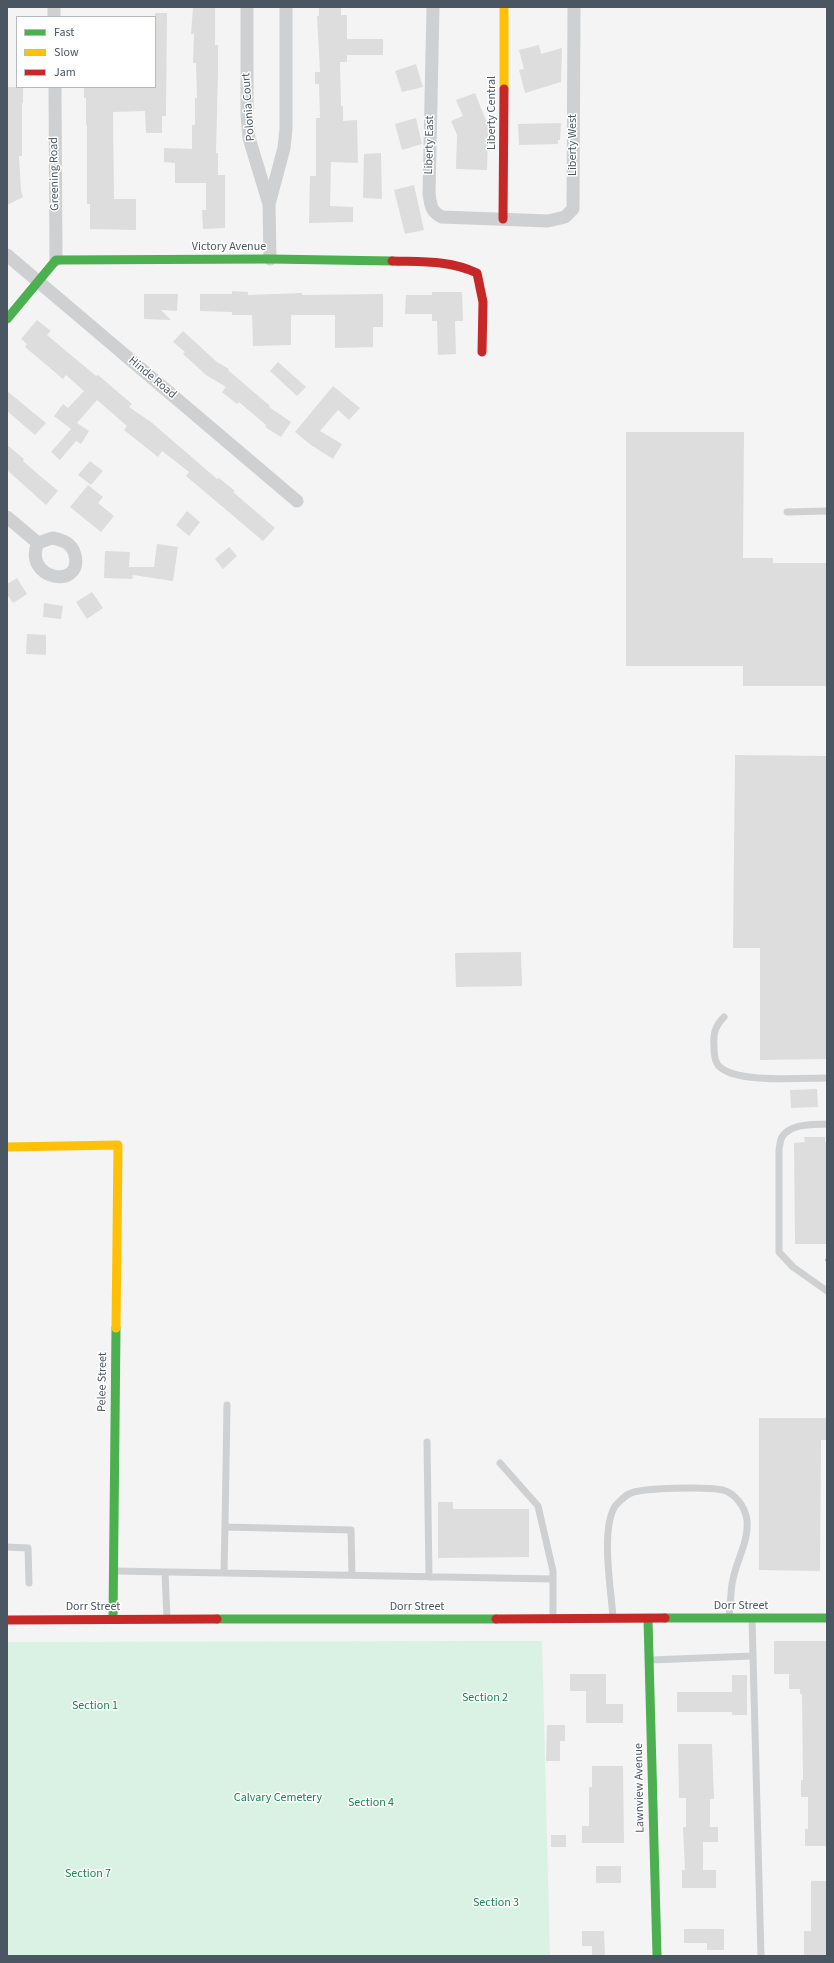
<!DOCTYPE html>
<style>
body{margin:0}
#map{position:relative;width:834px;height:1963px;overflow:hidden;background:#f4f4f4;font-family:"Source Sans 3",sans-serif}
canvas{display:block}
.frame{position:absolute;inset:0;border:8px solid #4a5661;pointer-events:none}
.legend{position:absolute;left:16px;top:16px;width:140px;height:72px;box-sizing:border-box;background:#fff;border:1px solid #b7bbc0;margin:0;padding:5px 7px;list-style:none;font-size:12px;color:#4a5661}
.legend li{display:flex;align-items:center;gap:8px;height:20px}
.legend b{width:20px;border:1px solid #b7bbc0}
</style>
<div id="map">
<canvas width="834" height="1963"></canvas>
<div class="frame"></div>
<ul class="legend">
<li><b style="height:5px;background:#4caf50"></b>Fast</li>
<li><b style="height:5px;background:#ffc107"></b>Slow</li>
<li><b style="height:5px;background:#c62828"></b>Jam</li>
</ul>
</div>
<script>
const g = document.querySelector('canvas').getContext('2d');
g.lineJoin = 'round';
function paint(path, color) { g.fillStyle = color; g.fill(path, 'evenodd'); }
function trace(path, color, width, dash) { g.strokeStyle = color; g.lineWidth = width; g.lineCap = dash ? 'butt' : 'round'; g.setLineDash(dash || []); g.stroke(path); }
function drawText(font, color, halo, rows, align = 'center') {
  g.font = font + ' "Source Sans 3",sans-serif'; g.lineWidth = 3; g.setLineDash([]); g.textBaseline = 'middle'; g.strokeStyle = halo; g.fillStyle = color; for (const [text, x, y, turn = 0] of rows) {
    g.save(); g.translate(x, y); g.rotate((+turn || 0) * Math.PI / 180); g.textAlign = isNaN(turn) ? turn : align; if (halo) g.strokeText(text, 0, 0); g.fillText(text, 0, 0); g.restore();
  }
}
const green = new Path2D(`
 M542,1641L550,1956H7V1642Z`);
const building = new Path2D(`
 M193,7H215V45H218V72L216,153H218V175H225V228L203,229L202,210H206V183H175V163L164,162V148L192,149V125H195V98H197L196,63H193L194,34H191Z
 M319,7H341V15H347V39H383V55H347V62H340L341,106H343V121L357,120L358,163L331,162L330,206L353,207V222L309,223L310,176H316V118H320L319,84H315V72H320L317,16H319Z
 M155,13H167L166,108V116H162V133H146L145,111L113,112L114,199H136V230L90,229V204H87V125H86V98H84V87H155Z
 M539,45L541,54L562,48L561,82L525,93L519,70L524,69L519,50Z
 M416,64L423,87L402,92L395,71Z
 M7,87H23V103H22V156H19L21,191L23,197L7,205Z
 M475,93L487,123H492V141H488L487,170L456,169L457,135L451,121L463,116L456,100Z
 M416,118L422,144L402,150L395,124Z
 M561,123L560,140H558V144L519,145L518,124Z
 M381,153L382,199L363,198L364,154Z
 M414,185L424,230L405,234L394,190Z
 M232,291L248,292V295L302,293V295L383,294V327H373V347L335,348V315H291V345L253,346L252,315H232V312L200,311V294H232Z
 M432,292H462L463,321H455L456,354L438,355L437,321H432V314H405L406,295H432Z
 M144,294H178L177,311L161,310L171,320L144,319Z
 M37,320L51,331L47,335L96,376L98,375L132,404L129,407L151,422L217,479L219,478L235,491L233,492L275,528L263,541L186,476L189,472L162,451L158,457L124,430L127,426L97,400L77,423L89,431L81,444L76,441L60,460L51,452L71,429L54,416L63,404L68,408L84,391L66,375L63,379L25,347L27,344L21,339Z
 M183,331L217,362L229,369L228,370L270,406L269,407L291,422L281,437L265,427L266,425L239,402L237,404L222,392L226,387L206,375L183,354L185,352L173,342Z
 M278,362L306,387L297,396L270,371Z
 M333,386L360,408L349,420L338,410L320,431L342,444L333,459L311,445L295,432Z
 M7,391L46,423L35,435L7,411Z
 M626,432H744L743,558H773V563H827V686H743V666H626Z
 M7,445L24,459L23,461L32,469L58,491L46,505L7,470Z
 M90,461L103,471L91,485L78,475Z
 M88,485L103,497L98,503L114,516L101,532L70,507Z
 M187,511L200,522L189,536L176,525Z
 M157,544L178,547L173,581L133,575L132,579L104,578L105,551L130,552L129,567H154Z
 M229,547L237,556L223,569L215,559Z
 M17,578L27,594L13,603L7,594V584Z
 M92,592L103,608L87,619L76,602Z
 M44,603L63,606L61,619L43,617Z
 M27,634L46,635V655L26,654Z
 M735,755L827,756V1059L760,1060V948H733Z
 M521,952L522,986L456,987L455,953Z
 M817,1089L818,1107L791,1108L790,1090Z
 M804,1137H825V1142H827V1244H795L794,1143L805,1142Z
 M759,1418H827V1440H821L820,1571L759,1570Z
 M438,1502H453V1509H529V1557L438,1558Z
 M774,1641H827V1846H805V1829H808V1797H801V1780H803L802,1694H800V1689H789V1674H774Z
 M570,1674H606V1704H623V1723H586V1691H570Z
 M732,1675H747V1715H732V1712H677V1692H732Z
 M547,1725H565V1741H560V1761H546Z
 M678,1744H712L714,1799H710V1827H718V1842H703V1870H716V1888H682V1870H685L683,1827H686V1798H679Z
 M592,1766H623L624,1843H582V1826H589V1787H592Z
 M551,1835H566V1847H551Z
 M596,1866H621V1883H596Z
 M811,1881H827V1956H804V1931H811Z
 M684,1929H724V1950H707V1943H684Z
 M582,1931H604L605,1956H592V1946H582Z`);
const path = new Path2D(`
 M825,1260H827`);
const lane = new Path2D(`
 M787,512L827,511
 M724,1017C715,1026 713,1034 714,1047C714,1052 715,1061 718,1065C733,1084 804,1078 827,1078
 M827,1124C813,1125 791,1123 782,1137C780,1140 780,1146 779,1149V1252L793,1267L827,1291
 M427,1442L429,1577
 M500,1463L538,1506L553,1571V1619
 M225,1527L227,1405
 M7,1547L28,1548L29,1583
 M115,1571L553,1579
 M165,1572L167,1619
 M224,1573L225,1527L351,1530L352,1575
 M613,1617C611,1589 601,1533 614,1508C616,1504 625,1496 629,1494C641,1487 709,1487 723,1490C736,1494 745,1507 747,1520C749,1541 737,1559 733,1579C730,1591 731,1605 729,1618
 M752,1618L761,1956
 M651,1660L752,1656`);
const street = new Path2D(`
 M54,7V17
 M247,7V115L249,138L269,204
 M433,7L429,194C431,206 431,212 442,217L548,221L565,217L573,209L574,7
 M55,87L56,260
 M7,255L297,501
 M270,259L269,204L284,148L286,129V7
 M7,517L38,543
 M52,538C63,540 72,543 75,555C83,591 22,579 38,543Z`);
const fast = new Path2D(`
 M7,319L56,260L270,259L392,261
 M665,1618H827
 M113,1619L116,1328
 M217,1619H496
 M648,1619L657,1956`);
const slow = new Path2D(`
 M504,89V7
 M7,1147L118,1145L116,1328`);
const jam = new Path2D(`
 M503,219L504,89
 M392,261C422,262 449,260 477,273L483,302L482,352
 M496,1619L665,1618
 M7,1620L217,1619`);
const streetNames = [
 ["Polonia Court",249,107,-94],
 ["Liberty Central",492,113,-90],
 ["Liberty East",430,145,-89],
 ["Liberty West",573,145,-90],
 ["Greening Road",55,174,-91],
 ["Victory Avenue",229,247],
 ["Hinde Road",152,378,40],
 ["Pelee Street",103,1382,-89],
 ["Dorr Street",741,1606],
 ["Dorr Street",93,1607],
 ["Dorr Street",417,1607],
 ["Lawnview Avenue",640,1788,-91]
];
const parkNames = [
 ["Section 2",485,1698],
 ["Section 1",95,1706],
 ["Calvary Cemetery",278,1798],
 ["Section 4",371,1803],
 ["Section 7",88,1874],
 ["Section 3",496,1903]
];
paint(green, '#d9f2e3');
paint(building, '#ddddde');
trace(path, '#bcc7c4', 2.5, [3, 2]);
trace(lane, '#ced0d2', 7);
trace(street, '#ced0d2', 13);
trace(fast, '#4caf50', 9);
trace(slow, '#ffc107', 9);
trace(jam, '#c62828', 9);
drawText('12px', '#4a5661', '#fff', streetNames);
drawText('12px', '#17864f', '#fff', parkNames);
</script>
